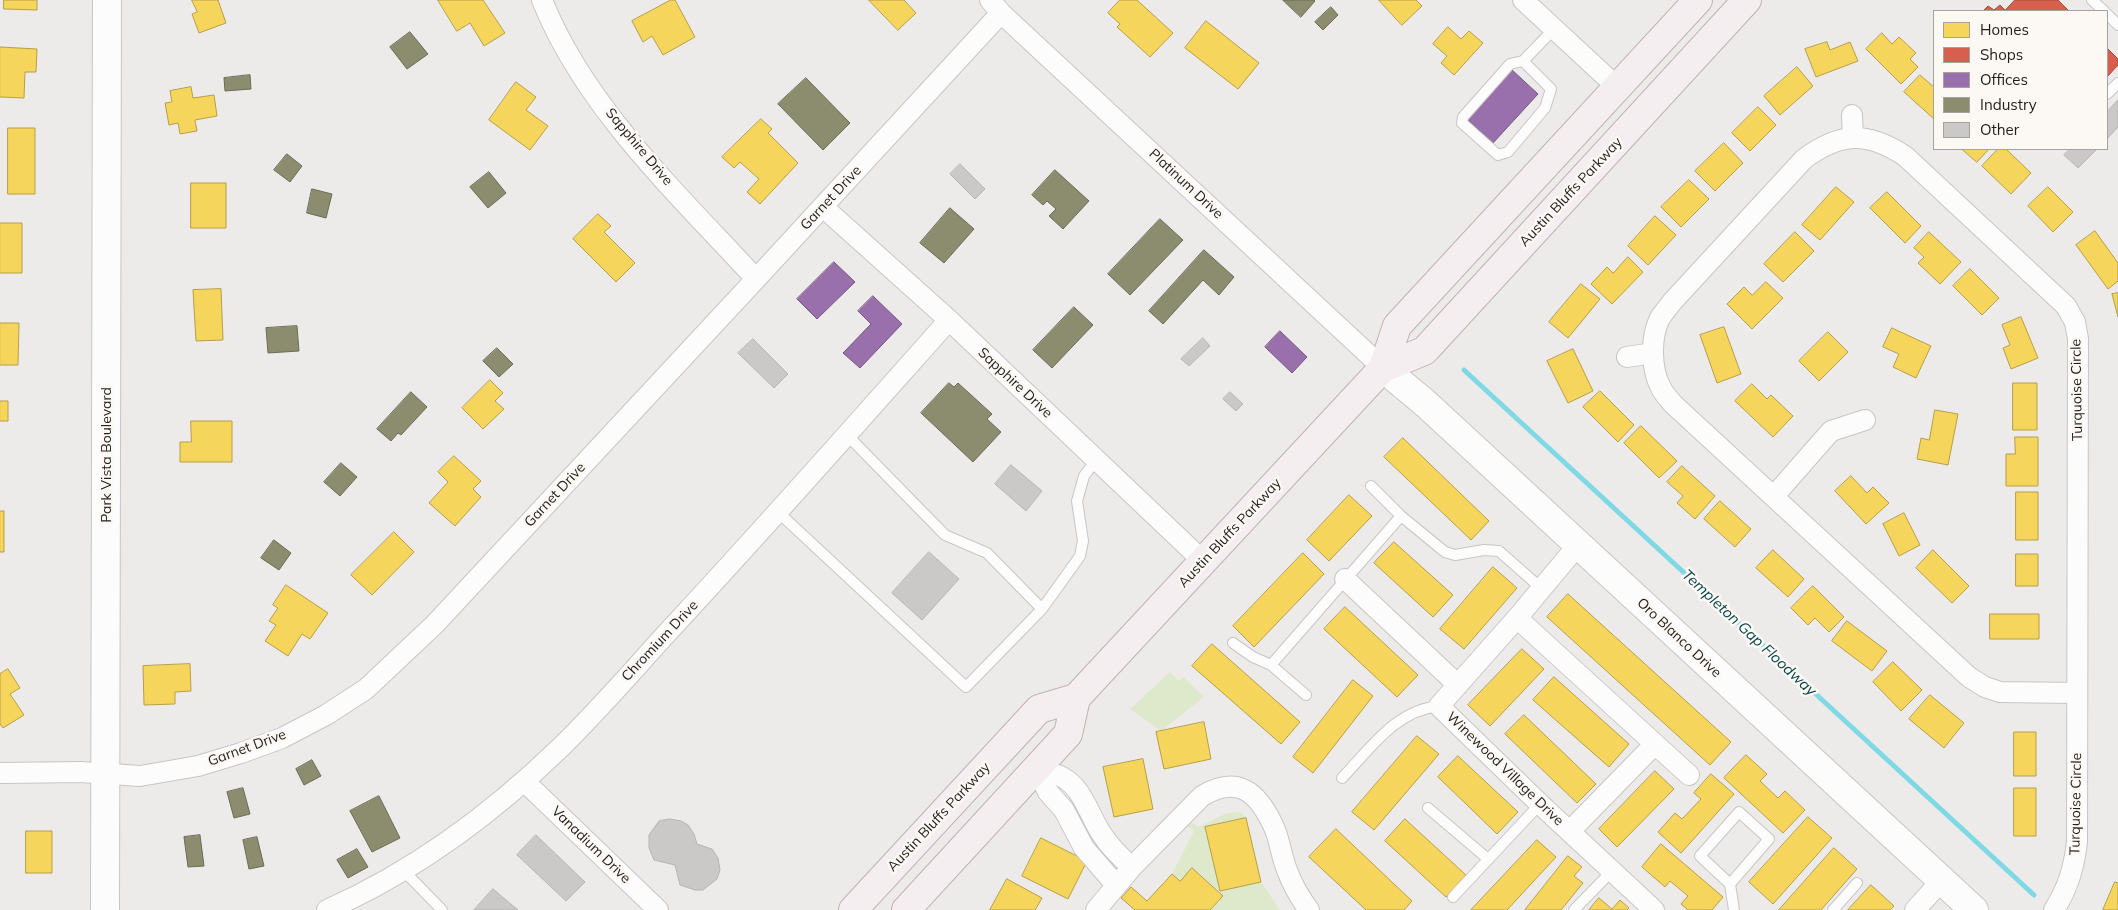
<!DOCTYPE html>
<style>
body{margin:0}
#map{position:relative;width:2118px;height:910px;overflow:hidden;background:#edebe9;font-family:Mulish,sans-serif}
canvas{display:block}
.legend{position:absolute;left:1933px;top:10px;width:175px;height:140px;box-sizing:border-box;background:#fcf8f4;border:1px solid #a4a19e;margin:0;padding:6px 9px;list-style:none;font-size:15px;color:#1f1e1d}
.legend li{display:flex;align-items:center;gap:10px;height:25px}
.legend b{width:25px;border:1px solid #a4a19e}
</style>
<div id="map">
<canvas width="2118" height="910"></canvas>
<ul class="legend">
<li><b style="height:14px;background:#f6d55c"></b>Homes</li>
<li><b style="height:14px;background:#d6604d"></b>Shops</li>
<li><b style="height:14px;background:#9970ab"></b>Offices</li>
<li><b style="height:14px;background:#8c8c6e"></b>Industry</li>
<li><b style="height:14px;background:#cbc9c7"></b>Other</li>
</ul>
</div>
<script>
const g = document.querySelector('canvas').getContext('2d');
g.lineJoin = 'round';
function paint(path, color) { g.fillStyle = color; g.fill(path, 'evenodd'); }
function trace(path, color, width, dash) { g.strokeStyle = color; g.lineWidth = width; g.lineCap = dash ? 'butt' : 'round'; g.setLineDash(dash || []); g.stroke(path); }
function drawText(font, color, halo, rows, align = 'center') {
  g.font = font + ' Mulish,sans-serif'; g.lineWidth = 5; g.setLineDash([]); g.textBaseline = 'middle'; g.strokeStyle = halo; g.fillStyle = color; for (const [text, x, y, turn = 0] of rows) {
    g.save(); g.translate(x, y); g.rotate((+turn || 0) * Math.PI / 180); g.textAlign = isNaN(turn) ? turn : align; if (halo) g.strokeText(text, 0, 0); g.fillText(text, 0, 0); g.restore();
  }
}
const green = new Path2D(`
 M1170,672L1179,681L1183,677L1204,697L1161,731L1130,709Z
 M1241,812L1246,818L1261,882L1280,910H1210L1223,896L1192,868L1180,881L1172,874L1193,833V829L1187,827L1188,823L1194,824L1198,827L1227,813Z`);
const homes = new Path2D(`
 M4,0H37V10L4,9Z
 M192,0H218L226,23L199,33L192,14L197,12Z
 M438,0H483L505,33L484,46L470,23L457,31Z
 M671,0H675L695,37L663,55L652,36L643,42L632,21Z
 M869,0H904L916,13L898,30Z
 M1120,0H1137L1173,33L1150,57L1117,27L1120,24L1108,13Z
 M1379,0H1416L1422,6L1402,25Z
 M1206,21L1259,63L1238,89L1185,48Z
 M1448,27L1461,39L1469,31L1483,43L1454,75L1441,63L1447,56L1433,44Z
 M1882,33L1892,44L1899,37L1916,53L1910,59L1918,67L1901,84L1866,49Z
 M1827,42L1830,50L1850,42L1858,61L1816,77L1805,49Z
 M0,47L37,49L36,72H25L24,98L0,97Z
 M1797,67L1813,86L1780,115L1764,96Z
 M1920,75L1934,87V119L1904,92Z
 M516,82L536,97L526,110L548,126L530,150L489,120Z
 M191,87L193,98L214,95L217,116L195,120L197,131L180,134L178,123L169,125L165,103L172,102L170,91Z
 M1758,107L1776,125L1750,151L1732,133Z
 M761,119L772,129L768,133L798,163L760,204L747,192L759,179L740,162L734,168L722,157Z
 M8,128H35V194H8Z
 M1724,143L1743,163L1715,191L1695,171Z
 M1962,149H1989L1977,162Z
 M1998,149H2006L2031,173L2011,194L1982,166Z
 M1689,180L1709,199L1681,227L1661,207Z
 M191,183H226V228H191Z
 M1836,187L1854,202L1820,240L1802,225Z
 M2048,187L2073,212L2053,232L2028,206Z
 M1887,192L1921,226L1905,243L1870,208Z
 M598,214L611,226L604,232L635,263L616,282L573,239Z
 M1655,216L1676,235L1648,265L1628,246Z
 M0,223H22V273H0Z
 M2095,231L2118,263V281L2108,289L2076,245Z
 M1795,232L1814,251L1783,282L1764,264Z
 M1929,232L1961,262L1940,284L1918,263L1924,257L1914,248Z
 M1628,257L1643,272L1612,304L1591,284L1607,267L1613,273Z
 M1970,269L1999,298L1982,315L1953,286Z
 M1766,282L1783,298L1752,329L1727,304L1744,287L1752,295Z
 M1581,284L1600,299L1568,338L1549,322Z
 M221,289L223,340L196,341L193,290Z
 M2118,293V317L2112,294Z
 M2021,317L2038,358L2011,369L2003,348L2010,345L2002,325Z
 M0,323H19L18,365H0Z
 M1724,327L1741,374L1717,383L1700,335Z
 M1892,328L1931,346L1916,378L1893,367L1899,354L1883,347Z
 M1828,332L1848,352L1819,381L1799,361Z
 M1573,349L1593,391L1568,403L1547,361Z
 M490,380L503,393L495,401L504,409L483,429L462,408Z
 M2013,383H2037V430H2013Z
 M1752,384L1767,399L1771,395L1793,416L1773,437L1735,401Z
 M1600,391L1634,425L1618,442L1583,407Z
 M0,401H8V421H0Z
 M1935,410L1958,414L1948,465L1917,459L1921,438L1929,440Z
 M191,421H232V462H180V442H191Z
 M1641,426L1677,461L1659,478L1624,443Z
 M2015,437H2038V486H2006V454H2015Z
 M1403,438L1489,521L1471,540L1384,457Z
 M454,456L481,481L473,489L481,497L455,526L429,503L448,482L438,472Z
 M1682,466L1715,496L1695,519L1677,503L1683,496L1667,482Z
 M1851,476L1867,493L1873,487L1889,503L1866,524L1835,491Z
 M2016,492H2038V540H2016Z
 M1349,495L1372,516L1329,561L1307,540Z
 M1720,501L1751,529L1735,547L1704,519Z
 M0,511H4V552H0Z
 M1904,513L1920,545L1899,556L1883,524Z
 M394,532L414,552L372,595L351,575Z
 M1394,542L1453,595L1433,617L1374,563Z
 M1773,550L1804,579L1788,597L1756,568Z
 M1933,550L1969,586L1952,603L1916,568Z
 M1303,553L1324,574L1254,647L1233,626Z
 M2016,554H2038V586H2016Z
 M1493,567L1517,588L1464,649L1440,629Z
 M286,585L328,613L310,639L302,634L288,656L265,641L276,625L269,621L278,608L273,605Z
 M1813,586L1844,617L1829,632L1815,618L1808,625L1791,608Z
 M1568,594L1731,742L1710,765L1547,617Z
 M1345,607L1418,675L1397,697L1324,629Z
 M1990,614H2039V639H1990Z
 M1847,621L1887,651L1872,671L1832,641Z
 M1212,644L1300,722L1281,744L1192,666Z
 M1522,649L1544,669L1490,726L1468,705Z
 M1893,662L1922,690L1901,711L1873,682Z
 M190,664L191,691L175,692V704L144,705L143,666Z
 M8,669L20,688L10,694L24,715L3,728L0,724V674Z
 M1554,677L1629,744L1609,767L1533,700Z
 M1353,680L1373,696L1313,773L1293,757Z
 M1930,695L1964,723L1944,748L1909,719Z
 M1524,715L1596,784L1577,803L1505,734Z
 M1204,722L1211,759L1164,769L1156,732Z
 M2014,732H2036V776H2014Z
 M1417,736L1439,754L1374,830L1352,812Z
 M1746,755L1767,774L1760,781L1778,798L1785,791L1805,810L1783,833L1724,778Z
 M1458,756L1518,812L1497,834L1438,777Z
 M1143,759L1153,809L1114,817L1103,767Z
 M1655,771L1674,789L1617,847L1599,829Z
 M1711,774L1734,794L1681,853L1658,832L1675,813L1682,819L1701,799L1694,793Z
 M2014,788H2036V836H2014Z
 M1808,817L1832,838L1773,904L1749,882Z
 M1246,818L1261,882L1220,891L1205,827Z
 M1405,819L1466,875L1446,897L1385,841Z
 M1336,829L1412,901L1404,910H1366L1309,857Z
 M26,831H52V873H26Z
 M1041,838L1087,861L1068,899L1022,876Z
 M1537,840L1556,857L1507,910H1471Z
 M1661,844L1723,897L1712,910H1688L1681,904L1688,896L1670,881L1665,887L1642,867Z
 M1834,848L1857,869L1821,910H1779Z
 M1568,856L1582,867L1574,876L1583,883L1561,910H1525Z
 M1192,868L1223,896L1210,910H1135L1121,898L1131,887L1147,901L1172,874L1180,881Z
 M1007,879L1042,898L1035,910H990Z
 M2115,882L2118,883V910H2103Z
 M1871,885L1894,906L1890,910H1848Z
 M1599,898L1612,909L1620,900L1629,908L1627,910H1589Z`);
const shops = new Path2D(`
 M2015,0H2058L2069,11H1983L1988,6L1994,10L2000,5L2005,10Z
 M2107,48L2118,59V65L2107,77Z`);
const offices = new Path2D(`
 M1511,69L1538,94L1493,143L1466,118Z
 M834,262L855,282L817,319L797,299Z
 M873,296L902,324L860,368L843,353L871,324L858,311Z
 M1280,331L1307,357L1292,373L1265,347Z`);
const industry = new Path2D(`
 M1283,0H1314L1315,1L1301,17Z
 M1331,7L1338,15L1323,30L1315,22Z
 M410,32L428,54L407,69L390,47Z
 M250,75L251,89L225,91L224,78Z
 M806,78L850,123L823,150L778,104Z
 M287,154L302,166L290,182L274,170Z
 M1055,170L1089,201L1063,229L1049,216L1056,209L1047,201L1043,205L1032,195Z
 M489,172L506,193L488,208L470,187Z
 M312,189L332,194L326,218L307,213Z
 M950,208L974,229L944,263L920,243Z
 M1160,219L1183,240L1130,295L1108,274Z
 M1204,250L1234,277L1219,295L1203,280L1163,324L1149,311Z
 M1074,307L1093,325L1052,368L1033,350Z
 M297,326L299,351L268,353L266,328Z
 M497,348L513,364L499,377L483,361Z
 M949,383L954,387L958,383L992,414L987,419L1001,432L973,462L921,413Z
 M411,392L427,407L401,435L398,433L391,441L377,429Z
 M341,463L357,477L340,496L324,482Z
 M274,540L291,553L279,570L261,558Z
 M312,760L321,776L304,785L296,769Z
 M243,788L250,814L234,818L227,792Z
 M379,796L400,838L372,852L350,811Z
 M200,835L204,866L188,867L184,837Z
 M257,837L264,866L249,869L243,840Z
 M357,849L368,867L348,878L337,860Z`);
const stream = new Path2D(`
 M1464,370L2034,895`);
const building = new Path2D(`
 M2118,100V127L2107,139V112Z
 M2070,149H2097L2078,168L2064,155Z
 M960,164L985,189L975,199L950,174Z
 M1203,338L1210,346L1189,366L1181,359Z
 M753,339L788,374L774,388L738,353Z
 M1230,392L1243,404L1236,411L1223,399Z
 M1011,465L1042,491L1026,511L995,484Z
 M929,552L959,579L922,620L892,593Z
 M670,819L681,821L688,825L694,834L697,844L712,849L718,858L720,870L717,879L703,890H695L680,885L675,865L654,860L649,848V835L659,821Z
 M536,835L585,882L566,901L517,855Z
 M493,889L518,910H474Z`);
const lane = new Path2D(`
 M2092,0L2104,11
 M2107,14L2118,25
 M1523,61L1551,89L1545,108L1508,152L1498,155L1462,123L1463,117L1510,64L1523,61L1554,29
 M2107,94L2118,83
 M1371,486L1401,516L1445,552L1455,555L1484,550L1499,551L1542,589
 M778,512L966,687L1042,609L987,553L945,535L847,435
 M1042,609L1080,556L1083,541L1077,501L1084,476L1096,460
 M1233,643L1253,657L1271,665L1306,695
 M1271,665L1401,516
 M1342,778C1370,749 1396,710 1439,706
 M1428,808L1488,859
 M403,870L442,910
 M1730,884L1769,839L1739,812L1700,856L1730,884L1734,910
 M1453,897L1540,804
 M1574,910L1612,871
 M1833,910L1857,883`);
const street = new Path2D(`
 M542,0C585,108 679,195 756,279
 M990,0L1001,13L1383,368
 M1523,0L1617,87
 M1852,115L1853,138
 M823,207L949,320L1203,561
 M1627,357L1653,353
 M1774,496L1831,431L1865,420
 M1578,545L1517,618L1439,706L1540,804L1654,910
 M1345,579L1458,685
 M1517,618L1689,775
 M1036,768C1044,771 1054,773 1062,777C1083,788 1089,815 1101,833C1110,847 1120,857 1132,867
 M1036,768L1048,792L1064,810L1084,848L1116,885
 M0,773L81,772L140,776L198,766L241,753L282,738L326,715L366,689L435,624L756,279L1001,13
 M524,781L658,910
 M1570,831L1654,745
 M327,910C413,872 493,813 561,747C602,707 640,662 679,620C770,522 859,421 949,320
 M1096,910L1132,867L1202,796C1237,775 1257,791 1273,825C1280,839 1281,856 1287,870C1292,884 1300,898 1309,910
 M1915,910L1942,880
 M2054,910C2068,888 2074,868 2077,842L2078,339L2075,322L2066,306L1905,156C1867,131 1840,132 1804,159L1672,302C1668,308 1663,313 1660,318C1650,338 1651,369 1661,388C1664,394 1669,399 1673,404L1969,677L1985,687L2000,692L2077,693`);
const secondary = new Path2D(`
 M1383,368L1425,403L1974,910
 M105,910L107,0`);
const primary = new Path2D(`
 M1383,368L1397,326L1698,0
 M853,910L1039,709L1076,698
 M906,910L1068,734L1076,698L1383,368L1424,351L1427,348L1747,0`);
const streetNames = [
 ["Sapphire Drive",639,147,50],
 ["Platinum Drive",1186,184,43],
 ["Austin Bluffs Parkway",1571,192,-47],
 ["Garnet Drive",831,198,-47],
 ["Sapphire Drive",1015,383,43],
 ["Turquoise Circle",2077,390,-91],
 ["Park Vista Boulevard",107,455,-90],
 ["Garnet Drive",555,495,-47],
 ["Austin Bluffs Parkway",1230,533,-47],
 ["Oro Blanco Drive",1679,638,43],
 ["Chromium Drive",660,641,-47],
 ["Garnet Drive",247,748,-20],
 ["Winewood Village Drive",1505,769,44],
 ["Turquoise Circle",2076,804,-89],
 ["Austin Bluffs Parkway",939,817,-47],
 ["Vanadium Drive",591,845,44]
];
const waterNames = [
 ["Templeton Gap Floodway",1749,633,43]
];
paint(green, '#dee9cb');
paint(homes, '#f6d55c');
trace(homes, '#b69e49', 1);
paint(shops, '#d6604d');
trace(shops, '#9f4c3f', 1);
paint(offices, '#9970ab');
trace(offices, '#745780', 1);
paint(industry, '#8c8c6e');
trace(industry, '#6b6b56', 1);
trace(stream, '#7fd9e4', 5);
paint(building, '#cbc9c7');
trace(building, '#b7b5b4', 1);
trace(lane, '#c7c6c5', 12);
trace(street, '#c7c6c5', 22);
trace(secondary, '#c7c6c5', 30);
trace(primary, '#beb2b4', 30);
trace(lane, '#fcfcfc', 10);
trace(street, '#fcfcfc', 20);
trace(secondary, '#fcfcfc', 28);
trace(primary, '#f5eef0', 28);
drawText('14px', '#1f1e1d', '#fcf8f4', streetNames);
drawText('italic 15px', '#07444b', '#fcf8f4', waterNames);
</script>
